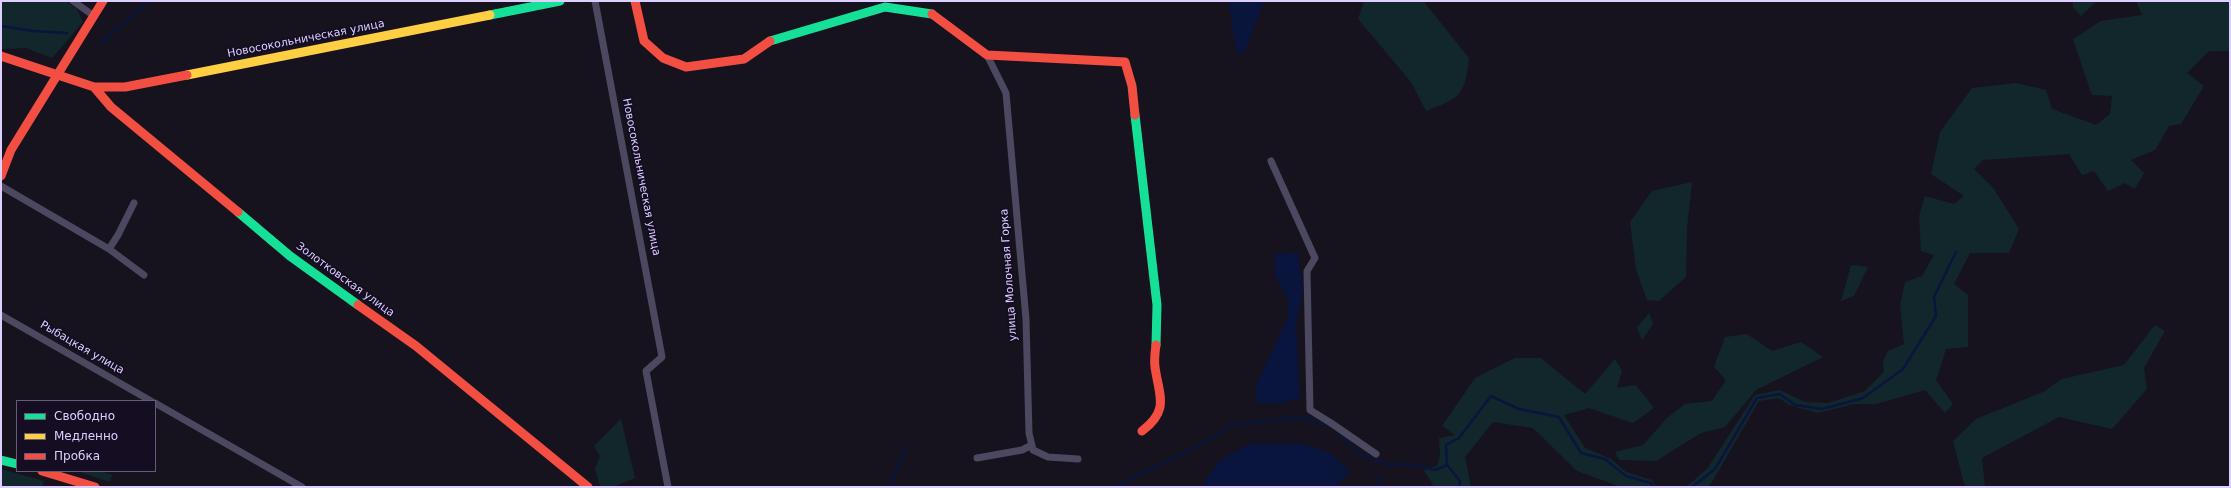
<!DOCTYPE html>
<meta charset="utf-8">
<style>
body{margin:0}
#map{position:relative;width:2231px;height:488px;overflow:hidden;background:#16131e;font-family:"DejaVu Sans",sans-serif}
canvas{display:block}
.frame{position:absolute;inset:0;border:2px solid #ddd0ff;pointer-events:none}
.legend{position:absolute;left:16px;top:400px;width:140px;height:72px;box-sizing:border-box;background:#150e23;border:1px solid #655c7b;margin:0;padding:5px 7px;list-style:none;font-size:12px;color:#ddd0ff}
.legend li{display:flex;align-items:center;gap:8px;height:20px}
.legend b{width:20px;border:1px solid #655c7b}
</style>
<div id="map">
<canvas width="2231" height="488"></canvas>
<div class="frame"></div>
<ul class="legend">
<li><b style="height:5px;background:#16e098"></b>Свободно</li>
<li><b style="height:5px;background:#ffcf43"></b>Медленно</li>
<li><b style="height:5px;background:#f24e42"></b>Пробка</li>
</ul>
</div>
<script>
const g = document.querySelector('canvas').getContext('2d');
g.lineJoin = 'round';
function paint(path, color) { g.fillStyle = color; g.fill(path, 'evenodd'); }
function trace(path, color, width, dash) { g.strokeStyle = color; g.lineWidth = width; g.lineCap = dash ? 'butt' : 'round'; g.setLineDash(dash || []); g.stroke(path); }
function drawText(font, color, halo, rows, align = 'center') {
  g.font = font + ' "DejaVu Sans",sans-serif'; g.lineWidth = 4; g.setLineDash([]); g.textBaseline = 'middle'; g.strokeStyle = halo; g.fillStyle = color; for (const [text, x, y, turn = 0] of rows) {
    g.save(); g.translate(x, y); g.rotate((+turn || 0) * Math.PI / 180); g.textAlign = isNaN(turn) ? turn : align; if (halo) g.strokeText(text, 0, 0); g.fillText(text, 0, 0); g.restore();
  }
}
const green = new Path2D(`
 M1,1H66L77,9L83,22L52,58L26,48L1,49Z
 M1364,1L1424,2L1469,58C1465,96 1460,98 1426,111L1411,82L1358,19Z
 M2073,1H2097L2081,16L2073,7Z
 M2136,1H2230V51H2209L2187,73L2204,86L2181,124L2169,126L2155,150L2131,160L2144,173L2135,189L2125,183L2108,191L2094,171L2082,175L2069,154L1983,160L1974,169L1994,189L2019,229L2009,253H1970L1954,284L1968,295V347L1946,349L1936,380L1953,404L1945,413L1925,390L1876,404H1854L1818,413L1789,405L1779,398L1759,401L1712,482L1708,487H1686L1707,469L1755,395L1780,390L1805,402L1828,403L1865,391L1884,372L1883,361L1888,351L1904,344L1900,305L1905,282L1922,276L1934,255L1921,251L1919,216L1925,196L1954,204L1964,196L1931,174L1940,132L1972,88L2017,83L2046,90L2052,109L2096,125L2110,114L2112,96L2092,95L2073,39L2101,21L2142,15Z
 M1692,182L1687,229L1686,277L1659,301L1647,300L1636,269L1630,222L1652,191Z
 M1851,265L1868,267L1854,296L1841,301Z
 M1649,313L1653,324L1642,340L1637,328Z
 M2155,325L2165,331L2144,368L2147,389L2112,429L2059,417L1982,458L1985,487H1965L1953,441L1976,419L2043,392L2062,379L2124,365Z
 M1747,334L1772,351L1801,342L1823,357L1756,390L1725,427L1701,433L1656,461L1619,460L1615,452L1643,445L1667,418L1685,404L1712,401L1726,380L1714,367L1725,337Z
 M1515,358H1541L1585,394L1615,359L1622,371L1617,388L1636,385L1654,408L1633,423L1589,408L1564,415L1585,448L1611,459L1626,472L1652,480L1656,487H1621L1577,471L1533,428L1493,422L1465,457L1471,487H1434L1424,470L1437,466L1440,455L1439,438L1455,435L1442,426L1475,378Z
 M621,419L635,478L613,487L600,486L595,469L600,456L594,446Z
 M1,469L44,481L42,487H1Z
 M77,471H100L112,475L110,482Z`);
const water = new Path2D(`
 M1228,1H1264L1245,52L1237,54Z
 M1298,252L1303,289L1296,324L1300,398L1281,404L1256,403V385L1288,317V299L1275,275V254Z
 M1251,443L1305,444L1330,453L1350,471L1336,487H1207L1203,483L1220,460Z`);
const stream = new Path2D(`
 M1,26L33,31L67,33
 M101,43L149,1
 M1337,431L1359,454L1388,465L1408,464L1435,470L1447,465
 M889,487L907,446
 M1115,487L1206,442L1233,424L1301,417L1330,426
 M1378,487L1382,474
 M1459,487L1460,481L1447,465L1446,445L1459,438L1491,396L1519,409L1559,417L1581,453L1605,459L1626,476L1651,483L1653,487
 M1692,487L1715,469L1757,398L1780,394L1795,405L1822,409L1863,398L1903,369L1936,316L1934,297L1956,252`);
const street = new Path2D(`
 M73,1L94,16
 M595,1L662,357L646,371L668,487
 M987,55L1006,93L1026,319L1029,433L1033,450L1048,457L1078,459
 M1271,161L1315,258L1307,271L1310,410L1331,423L1376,454
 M1,186L109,249L118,235L134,203
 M109,249L144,275
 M1,315L151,401
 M155,403L302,487
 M977,458L1022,450L1032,445`);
const fast = new Path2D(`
 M490,15L560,1
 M770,41L885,7L932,14
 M1135,115L1157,305L1156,345
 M238,212L290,256L358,305
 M1,460L17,464`);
const slow = new Path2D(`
 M187,75L490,15`);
const jam = new Path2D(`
 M635,1L644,41L663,58L686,67L744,59L770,41
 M932,14L987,55L1125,62L1132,86L1135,115
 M1,56L94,87H125L187,75
 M94,87L111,107L238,212
 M1,176L11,150L103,1
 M358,305L416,346L588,487
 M1142,431C1170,410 1159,396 1155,367C1154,360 1155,352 1156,345
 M42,471L95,487`);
const streetNames = [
 ["Новосокольническая улица",306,39,-11],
 ["Новосокольническая улица",641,177,79],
 ["улица Молочная Горка",1009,275,-94],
 ["Золотковская улица",345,280,36],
 ["Рыбацкая улица",82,348,30]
];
paint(green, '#12272b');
paint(water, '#0a153d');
trace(stream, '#0a153d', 2.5);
trace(street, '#4c485f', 7);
trace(fast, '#16e098', 9);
trace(slow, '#ffcf43', 9);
trace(jam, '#f24e42', 9);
drawText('11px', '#ddd0ff', '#150e23', streetNames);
</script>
